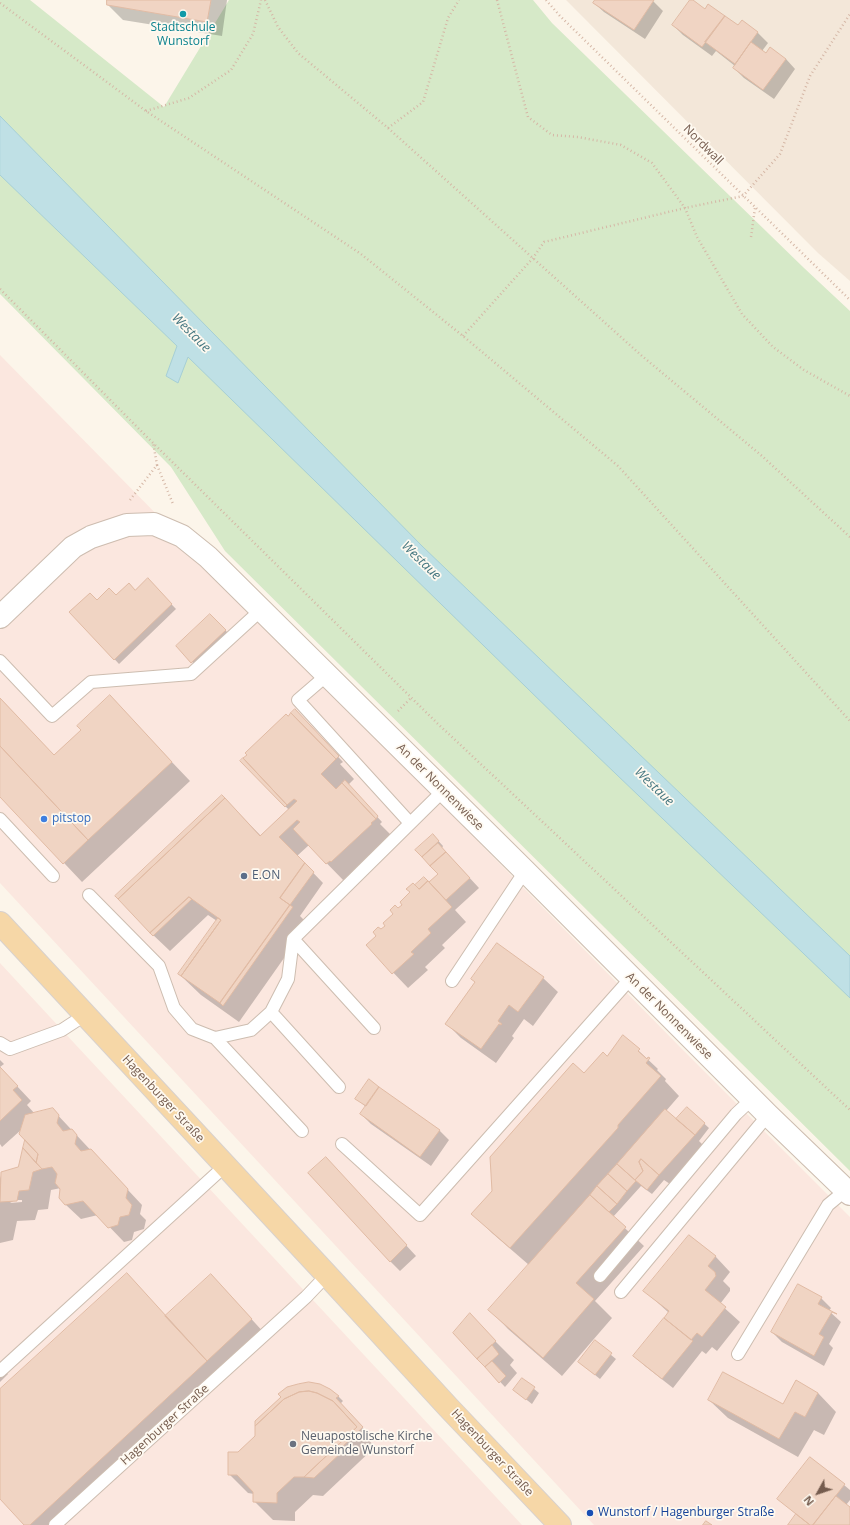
<!DOCTYPE html>
<meta charset="utf-8">
<style>
body{margin:0}
#map{position:relative;width:850px;height:1525px;overflow:hidden;background:#fcf5ea;font-family:"Open Sans",sans-serif}
canvas{display:block}
.north{position:absolute;left:798px;top:1473px;width:40px;height:40px;-webkit-text-stroke:3px #fef9f0;paint-order:stroke;rotate:230deg;font-size:11px;font-weight:700;line-height:16px;text-align:center;color:#755c4e}
.north::after{content:'';display:block;margin:auto;width:14px;height:18px;background:#755c4e;clip-path:polygon(50% 0,100% 100%,50% 72%,0 100%)}
</style>
<div id="map">
<canvas width="850" height="1525"></canvas>
<div class="north">N</div>
</div>
<script>
const g = document.querySelector('canvas').getContext('2d');
g.lineJoin = 'round';
function paint(path, color) { g.fillStyle = color; g.fill(path, 'evenodd'); }
function trace(path, color, width, dash) { g.strokeStyle = color; g.lineWidth = width; g.lineCap = dash ? 'butt' : 'round'; g.setLineDash(dash || []); g.stroke(path); }
function drawText(font, color, halo, rows, align = 'center') {
  g.font = font + ' "Open Sans",sans-serif'; g.lineWidth = 3.5; g.setLineDash([]); g.textBaseline = 'middle'; g.strokeStyle = halo; g.fillStyle = color; for (const [text, x, y, turn = 0] of rows) {
    g.save(); g.translate(x, y); g.rotate((+turn || 0) * Math.PI / 180); g.textAlign = isNaN(turn) ? turn : align; if (halo) g.strokeText(text, 0, 0); g.fillText(text, 0, 0); g.restore();
  }
}
const residential = new Path2D(`
 M566,0H850V281L818,253Z`);
const commercial = new Path2D(`
 M0,355L679,1046L850,1217V1525H594L0,883Z
 M0,963L62,1030L522,1525H0Z`);
const green = new Path2D(`
 M0,0H30L164,107L229,0H533L552,23L804,268L850,311V1171L225,551L171,467L0,294Z`);
const water = new Path2D(`
 M0,116L422,546L850,956V998L569,729L188,357L178,383L166,376L177,346L0,175Z`);
const shadow = new Path2D(`
 M108,0H227L222,36L123,20L108,5Z
 M596,0H652L663,11L645,39L604,12L594,3Z
 M705,10L738,27L742,22L758,33L768,43L762,51L766,54L786,59L795,69L774,99L744,78L734,68L735,66L716,51L712,56L683,35L673,25Z
 M148,580L176,609L119,664L71,612L97,602L135,591Z
 M210,615L230,635L197,667L177,646Z
 M110,697L190,781L82,882L0,795V698L54,756L82,730Z
 M295,711L343,762L340,764L354,779L348,785L382,822L380,824L394,838L345,882L309,845L297,856L323,883L300,916L308,924L239,1022L201,995L179,974L217,921L208,915L170,951L151,933L222,796L261,836L289,810L242,761Z
 M433,835L443,846L442,848L479,888L455,910L466,922L442,945L445,948L425,967L428,970L408,988L367,945L378,936L403,905L415,886L429,883L439,874L416,850Z
 M543,978L558,992L533,1026L524,1019L512,1036L514,1038L496,1063L461,1038L447,1024Z
 M623,1036L658,1069L657,1070L666,1079L665,1081L679,1096L666,1111L677,1121L687,1108L709,1128L699,1141L704,1146L670,1184L664,1180L652,1194L641,1186L613,1217L644,1246L595,1301L612,1318L562,1376L508,1329L490,1310L529,1265L492,1233L473,1214L493,1191L584,1075L607,1057Z
 M0,1060L4,1064L0,1067Z
 M0,1068L31,1101L27,1105L35,1114L53,1110L142,1205L140,1214L146,1220L144,1229L134,1232L132,1240L124,1242L98,1215L81,1219L66,1205L61,1188L51,1190L48,1209L38,1210L35,1220L17,1221L13,1240L0,1243V1179L2,1173L19,1167L26,1140L22,1129L2,1147L0,1144ZM15,1200H22V1202L10,1203Z
 M357,1099L439,1130L449,1140L431,1166L371,1124L361,1114L366,1107Z
 M335,1168L416,1256L400,1271L390,1261Z
 M689,1236L716,1257L730,1272L723,1281L730,1288V1291L720,1304L740,1322L717,1351L712,1347L706,1354L702,1351L673,1388L645,1366L635,1356L669,1313L645,1291Z
 M225,1290L266,1335L60,1525H25L0,1497V1391Z
 M821,1298L831,1308L829,1311L841,1322L829,1344L833,1348L824,1366L782,1342L772,1332Z
 M454,1333L488,1334L514,1360L510,1365L517,1373L505,1387Z
 M595,1342L616,1359L600,1379L584,1366Z
 M0,1365L8,1374L0,1382Z
 M522,1379L539,1393L532,1404L519,1394Z
 M818,1393L836,1412L824,1435L814,1430L798,1457L728,1418L709,1400L783,1406Z
 M338,1396L343,1401L340,1404L367,1432L364,1435L375,1447L323,1496L313,1495L295,1512V1521L273,1520L254,1501V1494L248,1493L229,1474L238,1453Z
 M844,1485L850,1490V1500L846,1505L850,1508V1525H789L797,1515L779,1499Z`);
const building = new Path2D(`
 M107,0H211L207,22L107,5Z
 M595,0H654L634,30L593,3Z
 M690,0H693L705,9L708,4L725,16L702,47L672,25Z
 M725,16L738,25L742,20L758,32L735,64L705,42Z
 M751,42L766,53L770,47L786,59L763,90L733,68Z
 M148,578L172,604L114,660L69,612L90,593L97,600L109,588L116,595L129,583L135,590Z
 M210,614L226,630L191,663L176,646Z
 M110,695L172,762L88,840L0,746V698L54,755L81,730L77,726Z
 M295,709L339,756L336,759L291,713Z
 M291,713L336,759L321,774L336,789L342,783L376,819L371,823L372,824L331,862L330,861L326,864L293,829L300,822L297,820L279,837L305,863L280,898L290,905L220,1003L181,976L221,920L189,897L150,933L118,899L225,798L260,836L297,801L294,799L287,805L243,758L247,755L245,753L286,714L288,716Z
 M0,746L88,840L63,864L0,797Z
 M243,758L287,805L285,807L240,761Z
 M345,780L378,816L376,819L342,783Z
 M222,795L225,798L118,899L115,896Z
 M433,834L439,841L422,857L415,850Z
 M438,843L446,852L430,866L422,857Z
 M446,852L470,878L446,900L429,882L438,874L430,866Z
 M305,863L314,872L290,905L280,898Z
 M424,877L428,881L419,889L415,885Z
 M428,881L452,907L428,929L431,933L411,952L414,954L392,974L366,945L376,936L373,932L378,927L381,929L385,926L383,923L393,914L390,910L395,905L398,908L402,905L400,902L410,892L406,889L413,883L419,889Z
 M189,897L192,899L153,936L150,933Z
 M290,905L293,907L223,1006L220,1003Z
 M218,918L221,920L181,976L178,974Z
 M497,943L544,977L518,1012L509,1005L498,1021L502,1024L501,1025L499,1024L481,1049L445,1024L475,982L471,979Z
 M623,1035L640,1049L638,1051L647,1059L648,1057L650,1058L646,1063L661,1076L618,1125V1128L510,1248L471,1214L492,1191L490,1157L573,1063L584,1073L603,1052L607,1056Z
 M0,1067L18,1086L13,1090L22,1100L0,1121Z
 M369,1079L379,1087L366,1106L355,1099Z
 M379,1087L440,1130L420,1157L360,1114Z
 M687,1107L705,1123L695,1135L676,1119Z
 M53,1108L59,1115L57,1123L63,1131L72,1129L77,1135L75,1144L81,1151L91,1149L128,1189L126,1198L132,1205L129,1215L120,1217L118,1225L108,1228L83,1201L65,1205L59,1198L60,1189L55,1183L57,1174L52,1167L42,1169L36,1163L38,1154L19,1134L25,1115Z
 M665,1109L695,1135L659,1175L641,1159L639,1162L643,1171L635,1180L617,1164Z
 M25,1140L38,1154L36,1163L23,1148Z
 M23,1148L42,1169L33,1172L29,1190L19,1191L17,1201L0,1202L1,1172L18,1167Z
 M326,1157L407,1245L390,1262L308,1173Z
 M641,1159L659,1175L647,1190L635,1180L643,1171L639,1162Z
 M617,1164L636,1181L627,1191L608,1174Z
 M608,1174L627,1191L617,1204L597,1186Z
 M597,1186L617,1204L609,1212L590,1195Z
 M590,1195L626,1227L576,1283L594,1299L543,1358L488,1310Z
 M689,1235L716,1256L708,1266L715,1272L716,1276L705,1290L726,1307L702,1337L697,1333L691,1340L664,1318L669,1311L643,1291Z
 M127,1273L207,1361L30,1525H24L0,1499V1389Z
 M211,1274L252,1319L207,1361L165,1316Z
 M798,1284L822,1297L818,1304L837,1314L832,1312L819,1334L824,1337L814,1356L771,1332Z
 M470,1313L496,1341L477,1359L453,1333Z
 M664,1318L693,1341L662,1379L633,1356Z
 M595,1340L612,1353L595,1375L578,1362Z
 M492,1345L499,1354L485,1367L477,1359Z
 M492,1361L506,1376L499,1383L485,1367Z
 M723,1372L783,1404L796,1380L818,1393L805,1417L795,1412L779,1439L708,1400Z
 M522,1378L535,1387L526,1400L513,1390Z
 M309,1382L320,1384L330,1389L339,1396L336,1398L363,1427L340,1449L343,1451L314,1478L304,1477L357,1427L333,1401L317,1393L309,1391L299,1392L284,1399L255,1426V1421L281,1397L278,1394L287,1387L298,1384Z
 M309,1391L317,1393L333,1401L357,1427L304,1477H294L277,1493V1503L253,1502V1492L237,1475H228V1452H238L255,1436V1426L284,1399L299,1392Z
 M810,1457L845,1484L813,1525H810L777,1499Z
 M836,1496L850,1507V1525H813Z
 M796,1514L810,1525H788Z
 M706,1521L712,1525H703Z`);
const path = new Path2D(`
 M265,0L278,27L298,53L388,128L642,356L762,456L850,537
 M497,0L528,117L552,135L578,137L621,145L652,163L685,208L697,237L742,314L773,347L804,370L850,396
 M546,0L560,16L850,300
 M0,3L146,111L361,254L463,336L618,466L850,721
 M146,111L189,98L231,70L253,34L261,0
 M388,128L423,102L448,18L459,0
 M751,237L755,208
 M0,289L152,442L437,723L850,1110
 M463,336L533,258L544,242L685,208L743,196L780,154L810,76L850,14
 M157,465L173,504
 M130,500L157,465L153,442
 M398,711L412,697`);
const service = new Path2D(`
 M0,661L52,716L91,682L191,674L261,610
 M327,675L298,700L410,823
 M0,819L53,876
 M89,895L159,966L174,1008L192,1029L215,1038
 M293,939L288,979L271,1012L339,1087
 M452,981L525,871
 M271,1012L251,1030L215,1038L302,1131
 M374,1028L293,939L444,790
 M0,1043L10,1049L62,1030L85,1015
 M342,1144L420,1215L631,978
 M600,1276L736,1114L752,1099
 M621,1292L768,1115
 M738,1354L828,1205L846,1190
 M0,1371L226,1165
 M55,1525L306,1297L327,1275`);
const minor = new Path2D(`
 M0,617L73,547L91,537L127,525L154,524L182,536L208,557L525,871L768,1115L850,1194`);
const primary = new Path2D(`
 M0,923L327,1275L448,1407L560,1525`);
const markers = [
 [183,14,4,"#0f9aa8"],
 [44,819,4,"#3f7fe0"],
 [244,876,4,"#5c6f8a"],
 [293,1444,4,"#6b7280"],
 [590,1513,4,"#1a4fb4"]
];
const cultureNames = [
 ["Stadtschule",183,28],
 ["Wunstorf",183,42]
];
const streetNames = [
 ["Nordwall",703,145,45],
 ["An der Nonnenwiese",440,787,45],
 ["An der Nonnenwiese",669,1016,45],
 ["Hagenburger Straße",163,1099,47],
 ["Hagenburger Straße",165,1425,-42],
 ["Hagenburger Straße",492,1453,47]
];
const shopNames = [
 ["pitstop",52,819]
];
const serviceNames = [
 ["E.ON",252,876]
];
const worshipNames = [
 ["Neuapostolische Kirche",301,1437],
 ["Gemeinde Wunstorf",301,1451]
];
const transitNames = [
 ["Wunstorf / Hagenburger Straße",598,1513]
];
const waterNames = [
 ["Westaue",191,333,45],
 ["Westaue",421,561,44],
 ["Westaue",654,787,44]
];
paint(residential, '#f3e7d9');
paint(commercial, '#fbe7df');
paint(green, '#d6e9c8');
paint(water, '#bfe0e5');
trace(water, '#a6cfd6', 1);
paint(shadow, '#0003');
paint(building, '#f0d4c3');
trace(building, '#e1bba4', 1);
trace(service, '#cdbdb0', 14);
trace(minor, '#cdbdb0', 24);
trace(primary, '#d8d1cd', 24);
trace(path, '#d5b7a6', 2.5, [1, 3]);
trace(service, '#fff', 12);
trace(minor, '#fff', 22);
trace(primary, '#f6d7a7', 22);
for (const [x, y, r, color] of markers) { const dot = new Path2D(); dot.arc(x, y, r, 0, 2 * Math.PI); g.fillStyle = color; g.fill(dot); trace(dot, '#fef9f0', 1.5); }
drawText('12px', '#0d838f', '#fef9f0', cultureNames);
drawText('12px', '#755c4e', '#fef9f0', streetNames);
drawText('12px', '#366cbe', '#fef9f0', shopNames, 'left');
drawText('12px', '#4e5e75', '#fef9f0', serviceNames, 'left');
drawText('12px', '#5b616d', '#fef9f0', worshipNames, 'left');
drawText('12px', '#164399', '#fef9f0', transitNames, 'left');
drawText('italic 13px', '#457780', '#fef9f0', waterNames);
</script>
